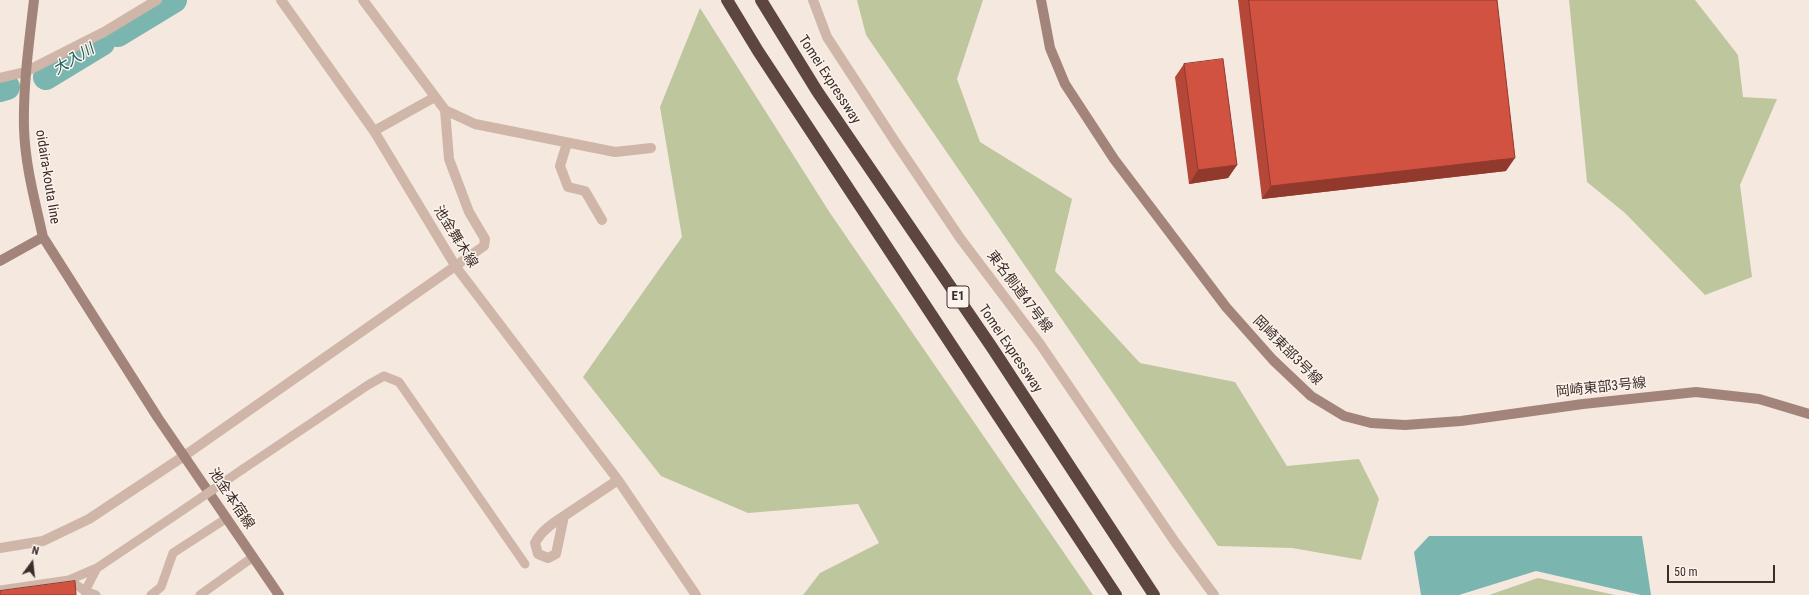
<!DOCTYPE html>
<meta charset="utf-8">
<style>
body{margin:0}
#map{position:relative;width:1809px;height:595px;overflow:hidden;background:#f5e8df;font-family:"Roboto Condensed",sans-serif}
canvas{display:block}
.north{position:absolute;left:12px;top:543px;width:40px;height:40px;-webkit-text-stroke:3px #fcf3ec;paint-order:stroke;rotate:15deg;font-size:11px;font-weight:700;line-height:16px;text-align:center;color:#3c2d2a}
.north::after{content:'';display:block;margin:auto;width:14px;height:18px;background:#3c2d2a;clip-path:polygon(50% 0,100% 100%,50% 72%,0 100%)}
.scale{position:absolute;left:1667px;top:565px;width:108px;height:18px;box-sizing:border-box;border:2px solid #3c2d2a;border-top:0;padding-left:5px;font-size:12px;line-height:14px;white-space:nowrap;color:#3c2d2a;-webkit-text-stroke:3px #fcf3ec;paint-order:stroke}
</style>
<div id="map">
<canvas width="1809" height="595"></canvas>
<div class="north">N</div>
<div class="scale">50 m</div>
</div>
<script>
const g = document.querySelector('canvas').getContext('2d');
g.lineJoin = 'round';
function paint(path, color) { g.fillStyle = color; g.fill(path, 'evenodd'); }
function trace(path, color, width, dash) { g.strokeStyle = color; g.lineWidth = width; g.lineCap = dash ? 'butt' : 'round'; g.setLineDash(dash || []); g.stroke(path); }
function drawText(font, color, halo, rows, align = 'center') {
  g.font = font + ' "Roboto Condensed","Noto Sans JP",sans-serif'; g.lineWidth = 3; g.setLineDash([]); g.textBaseline = 'middle'; g.strokeStyle = halo; g.fillStyle = color; for (const [text, x, y, turn = 0] of rows) {
    g.save(); g.translate(x, y); g.rotate((+turn || 0) * Math.PI / 180); g.textAlign = isNaN(turn) ? turn : align; if (halo) g.strokeText(text, 0, 0); g.fillText(text, 0, 0); g.restore();
  }
}
const green = new Path2D(`
 M857,0H983L957,79L980,142L1072,199L1055,271L1140,363L1235,382L1287,466L1359,459L1379,499L1361,560L1292,548L1218,546L866,35Z
 M1569,0H1695L1738,55L1743,97L1777,99L1740,185L1752,277L1705,295L1625,213L1587,182Z
 M700,8L830,213L1093,595H803L820,573L879,543L858,504L748,513L661,476L583,377L682,237L660,107Z
 M1538,578L1615,595H1489Z`);
const water = new Path2D(`
 M1429,536H1642L1651,595H1641L1536,571L1459,595H1421L1414,552Z`);
const river = new Path2D(`
 M118,34L174,0
 M46,77L102,43
 M0,89L7,87`);
const lane = new Path2D(`
 M243,469L368,385L384,376L399,382L525,564
 M69,580L85,591L86,595
 M0,590L69,580L97,568L183,510
 M96,595L85,591L97,568
 M151,595L161,587L173,553L227,518
 M200,595L253,557`);
const street = new Path2D(`
 M281,0L374,131L456,267L618,480L696,595
 M363,0L445,110L475,124L615,152L651,148
 M813,0L827,37L896,143L960,238L1040,344L1175,542L1214,595
 M0,78L25,72L104,32L157,0
 M374,131L435,97
 M567,143L560,166L568,187L585,191L602,220
 M564,516L556,554L548,558L538,554L535,543C541,531 553,523 564,516Z
 M564,516L618,480
 M0,548L43,541L89,519L184,456L484,246L485,239L469,212L449,159L445,110`);
const secondary = new Path2D(`
 M1041,0L1050,48L1065,84L1114,159L1226,307L1273,360L1311,396L1344,416L1371,423L1405,425L1461,421L1583,404L1696,392L1759,399L1809,414
 M43,237L158,418L279,595
 M0,261L43,237C35,201 25,165 24,128C23,85 29,43 34,0`);
const highway = new Path2D(`
 M727,0L758,51L1116,595
 M761,0L817,91L993,349L1154,595`);
const laneBridge = new Path2D(`
 M183,510L243,469`);
const wall = new Path2D(`
 M1238,0H1497L1506,171L1262,199Z
 M1184,64L1237,165L1228,178L1189,184L1175,77Z`);
const shadedWall = new Path2D(`
 M1515,158L1506,171L1262,199L1271,186Z
 M1237,165L1228,178L1189,184L1198,170Z`);
const building = new Path2D(`
 M1249,0H1497L1515,158L1271,186Z
 M1223,59L1237,165L1198,170L1184,64Z
 M75,581L76,595H0V591Z`);
const shields = [
 [958,297,22]
];
const shieldNames = [
 ["E1",958,297]
];
const streetNames = [
 ["Tomei Expressway",829,80,57],
 ["oidaira-kouta line",47,177,81],
 ["池金舞木線",455,237,58],
 ["東名側道47号線",1019,292,53],
 ["Tomei Expressway",1010,349,56],
 ["岡崎東部3号線",1287,351,45],
 ["岡崎東部3号線",1601,388,-6],
 ["池金本宿線",231,499,56]
];
const waterNames = [
 ["大入川",74,60,-31]
];
paint(green, '#bec69d');
paint(water, '#7bb5b0');
trace(river, '#7bb5b0', 26);
trace(lane, '#cfb6a9', 9);
trace(street, '#cfb6a9', 10);
trace(secondary, '#a3847a', 10);
trace(highway, '#5d4540', 12);
trace(laneBridge, '#cfb6a9', 9);
paint(wall, '#b44738');
paint(shadedWall, '#92392e');
paint(building, '#d15241');
trace(building, '#92392e', 1);
for (const [x, y, w] of shields) { const box = new Path2D(); box.roundRect(x - w / 2, y - 11, w, 22, 3); g.fillStyle = '#fcf3ec'; g.fill(box); trace(box, '#3c2d2a', 1); }
drawText('bold 13px', '#3c2d2a', null, shieldNames);
drawText('14px', '#3c2d2a', '#fcf3ec', streetNames);
drawText('italic 15px', '#1a625e', '#fcf3ec', waterNames);
</script>
